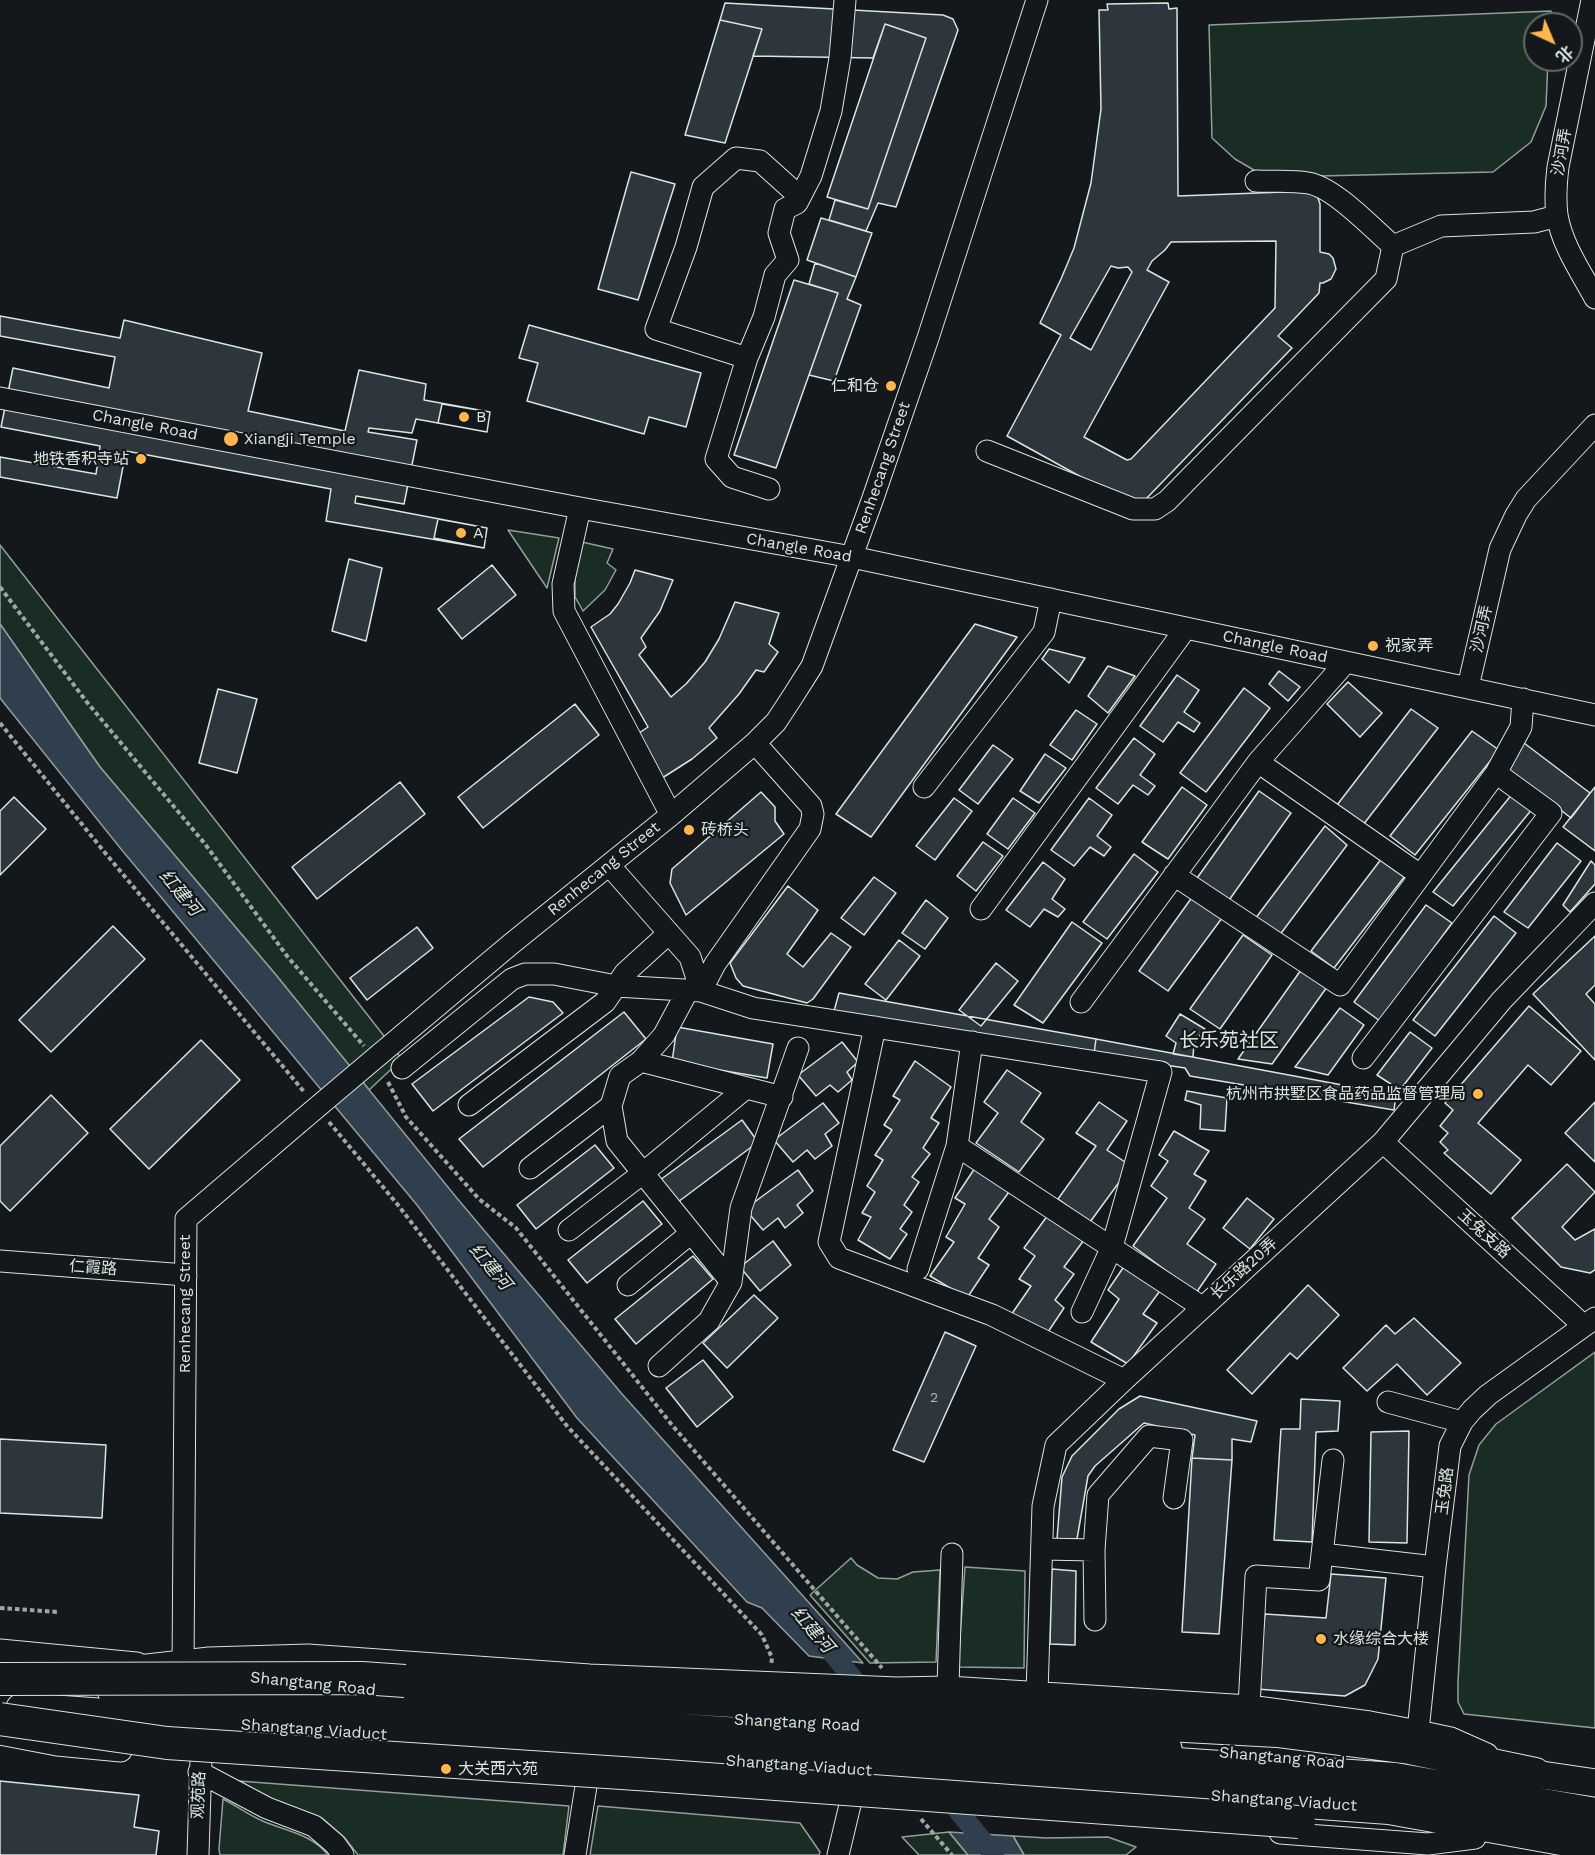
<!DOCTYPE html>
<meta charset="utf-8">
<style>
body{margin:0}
#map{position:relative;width:1595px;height:1855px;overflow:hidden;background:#14181c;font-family:"Work Sans","Noto Sans SC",sans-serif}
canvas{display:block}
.north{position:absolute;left:1523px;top:12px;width:60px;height:60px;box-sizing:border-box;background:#14181c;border:2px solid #626a69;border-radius:50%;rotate:136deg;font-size:16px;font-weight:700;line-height:24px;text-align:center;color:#d8e6dc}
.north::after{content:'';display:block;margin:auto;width:21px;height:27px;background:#ffb74d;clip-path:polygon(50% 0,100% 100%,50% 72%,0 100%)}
</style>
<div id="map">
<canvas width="1595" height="1855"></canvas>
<div class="north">北</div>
</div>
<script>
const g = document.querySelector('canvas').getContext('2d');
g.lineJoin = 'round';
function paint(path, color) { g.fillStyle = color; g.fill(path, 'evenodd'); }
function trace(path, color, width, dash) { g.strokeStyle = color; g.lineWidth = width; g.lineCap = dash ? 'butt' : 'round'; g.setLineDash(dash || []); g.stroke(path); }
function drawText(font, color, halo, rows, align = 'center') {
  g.font = font + ' "Work Sans","Noto Sans SC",sans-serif'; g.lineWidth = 4.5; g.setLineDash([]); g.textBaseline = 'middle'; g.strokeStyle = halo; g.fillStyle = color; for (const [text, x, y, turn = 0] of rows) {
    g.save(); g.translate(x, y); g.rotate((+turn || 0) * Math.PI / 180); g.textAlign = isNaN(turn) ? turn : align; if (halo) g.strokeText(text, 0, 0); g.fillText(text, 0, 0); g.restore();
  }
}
const green = new Path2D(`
 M1551,11L1550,24H1535V60H1548L1546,106L1531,142L1493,172L1319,176L1259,173L1235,159L1212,138L1209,25Z
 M508,530L559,538L547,588Z
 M582,542L613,549L607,563L616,570L605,590L583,611L575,597V578Z
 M0,545L402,1059L369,1090L276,975L100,767L0,624Z
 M1595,1352V1728L1464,1714L1458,1702V1682L1469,1475L1479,1445L1496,1424Z
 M851,1558L857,1565L878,1578L897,1579L913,1572L940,1570L936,1662L870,1663L810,1595Z
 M965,1567L1025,1571L1024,1668L958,1667Z
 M239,1781L569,1806L563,1855H358L344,1837L322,1818L272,1800Z
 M223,1799C237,1806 250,1816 265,1822C287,1831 313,1835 328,1855H220L219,1849Z
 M598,1806L800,1823L820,1852L819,1855H590Z
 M949,1832L968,1855H919L902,1837Z
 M1013,1836L1046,1838L1108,1837L1136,1847L1126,1855H1024Z`);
const water = new Path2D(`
 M0,624L100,767L276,975L456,1197L622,1394L863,1663L809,1656L762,1608L747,1602L577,1418L417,1205L121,849L0,698Z
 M949,1832L1013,1836L1024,1855H968Z`);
const canal = new Path2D(`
 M822,1640L866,1695
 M944,1793L994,1855`);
const building = new Path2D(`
 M725,3L943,15L953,19L958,30L896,207L878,203L866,231L829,220L835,200L868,209L926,38L885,24L873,58L753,56L762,29L720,20Z
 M1168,3L1169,9L1177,8L1178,196L1311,191L1318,198L1320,204V252L1329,254L1333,258L1336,269L1331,279L1323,283H1320L1319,293L1278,336L1292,348L1144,501L1130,504L1007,436L1061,335L1040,323L1061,279L1074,248L1091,183L1101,109L1099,10H1108L1107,4ZM1276,241L1275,308L1131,459L1127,460L1084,437L1169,282L1147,270L1152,261L1165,250L1171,242ZM1111,266L1118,268L1128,267L1132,272L1091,350L1070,338Z
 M720,20L762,29L725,143L685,135Z
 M885,24L926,38L868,209L827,197Z
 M631,172L675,184L638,300L598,289Z
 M821,218L872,233L856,277L807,260Z
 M815,263L856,277L847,299L861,305L834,381L809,375L838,293L809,284Z
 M794,280L838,293L776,468L734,455Z
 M0,316L120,338L124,320L262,353L248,411L345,431L359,370L426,384L424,400L490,412L487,432L416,419L412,433L369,428L368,432L417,440L404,504L356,496L355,503L487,528L484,548L326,521L331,489L126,451L117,498L0,477V457L96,474L100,446L1,427L13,368L109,388L115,357L0,336Z
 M529,325L701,373L686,427L649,417L644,434L527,401L538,363L519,358Z
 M442,404L490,412L487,432L438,423Z
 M438,519L487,528L484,548L434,538Z
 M349,559L382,568L366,641L332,631Z
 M492,565L516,595L462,639L438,609Z
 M635,570L673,580L660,611L641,638L646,647L639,655L671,697L686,684L705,662L719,639L735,602L779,613L769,644L778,652L764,672L756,670L739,694L709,728L717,738L692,759L659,780L636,735L648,727L591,627L610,614L618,604L630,583Z
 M975,624L1017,637L871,837L836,814Z
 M1049,649L1085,658L1069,683L1042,659Z
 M1108,666L1135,676L1108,713L1088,696Z
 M1279,671L1300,687L1288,701L1269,684Z
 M1177,675L1199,690L1184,712L1200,723L1194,732L1178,722L1163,742L1140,726Z
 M1348,682L1382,713L1360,737L1327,704Z
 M1244,688L1270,708L1206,792L1180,773Z
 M218,689L257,699L237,773L199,763Z
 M575,704L599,735L483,828L458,797Z
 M1411,709L1438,728L1363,825L1337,805Z
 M1076,710L1097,724L1072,760L1050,745Z
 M1472,731L1499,750L1415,855L1390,836Z
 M1134,738L1155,754L1140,775L1155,786L1148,795L1133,785L1118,804L1096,788Z
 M1524,743L1590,793L1571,818L1505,767Z
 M993,745L1013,759L978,804L959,790Z
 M1045,754L1066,768L1039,803L1020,791Z
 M400,782L425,814L317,899L292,867Z
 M1182,787L1207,805L1168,859L1142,842Z
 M1595,787V851L1563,827Z
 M1259,791L1291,813L1227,903L1195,881Z
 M761,792L775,807V821L784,834L686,915L670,883L672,869Z
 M1513,793L1533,808L1453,906L1433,892Z
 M14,797L46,829L0,875V811Z
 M954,798L972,811L935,860L916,846Z
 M1013,798L1035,813L1008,849L987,834Z
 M1089,798L1112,815L1097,836L1111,847L1104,856L1090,847L1074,866L1051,850Z
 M1325,826L1347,845L1279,936L1255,919Z
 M983,842L1003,856L976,891L957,876Z
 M1557,843L1581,861L1528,928L1504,912Z
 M1134,854L1158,872L1107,939L1083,922Z
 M1382,858L1405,876L1334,968L1311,951Z
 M1591,861L1595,865V884L1570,912L1563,905Z
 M1043,862L1065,879L1052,899L1065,909L1058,917L1044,909L1030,927L1006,910Z
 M874,877L896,893L864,935L841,918Z
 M788,886L818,910L787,954L803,967L831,933L851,947L813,999L807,1003L743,986L736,978L730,963Z
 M1193,896L1222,918L1168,991L1139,971Z
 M926,900L948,918L925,949L902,933Z
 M1426,905L1452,923L1380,1021L1354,1002Z
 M1494,916L1516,933L1435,1036L1413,1020Z
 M1072,922L1102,943L1043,1023L1014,1005Z
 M113,926L145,959L51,1052L19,1020Z
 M417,927L433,948L367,1000L350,978Z
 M1243,935L1272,955L1220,1029L1190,1009Z
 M1595,936V985L1586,994L1595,1004V1060L1533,994Z
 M899,940L920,956L886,1000L865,984Z
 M996,963L1018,981L981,1026L959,1010Z
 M1301,970L1327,987L1272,1064L1238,1059Z
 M839,993L1096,1039L1094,1054L834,1011Z
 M529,997L553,1002L563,1013L433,1111L412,1084Z
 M1529,1006L1581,1051L1551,1085L1528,1065L1478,1123L1521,1160L1491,1194L1444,1153L1448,1150L1440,1142L1448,1133L1440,1126L1453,1110L1445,1103Z
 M1340,1008L1364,1025L1328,1075L1295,1067Z
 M624,1012L646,1039L483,1167L459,1139Z
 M1180,1014L1205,1029L1194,1043L1193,1057L1173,1054L1176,1043L1166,1036Z
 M677,1027L773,1044L767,1078L672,1062Z
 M1410,1032L1432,1048L1400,1090L1377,1075Z
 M1096,1039L1396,1095L1394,1110L1190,1076L1185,1068L1094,1054Z
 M201,1040L240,1080L149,1169L110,1129Z
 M842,1042L858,1062L847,1072L852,1080L838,1092L830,1085L816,1096L798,1075Z
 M915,1061L951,1087L931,1118L939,1123L923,1148L930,1154L912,1177L919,1182L904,1205L912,1212L900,1229L907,1234L890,1259L858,1240L871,1217L862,1213L875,1192L867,1186L883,1160L875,1155L892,1130L884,1125L900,1100L893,1096Z
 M1007,1070L1041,1093L1021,1122L1044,1139L1019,1172L976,1143L998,1113L984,1102Z
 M1187,1091L1227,1098L1225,1131L1200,1129L1201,1105L1185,1100Z
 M51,1095L88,1133L10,1211L0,1201V1146Z
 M1099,1102L1127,1121L1107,1150L1131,1166L1090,1222L1058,1199L1096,1146L1076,1133Z
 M1595,1102V1162L1565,1133Z
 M823,1103L839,1123L825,1134L832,1146L815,1159L807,1150L793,1162L774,1140Z
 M742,1120L758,1142L678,1202L660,1180Z
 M1174,1131L1209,1151L1194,1174L1206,1181L1189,1208L1205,1219L1187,1244L1216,1264L1196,1293L1133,1246L1167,1198L1151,1186L1168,1161L1159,1155Z
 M595,1145L614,1168L536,1229L517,1205Z
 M1567,1164L1595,1192L1562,1227L1575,1240L1595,1229V1270L1590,1273L1561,1267L1512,1218Z
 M977,1165L1012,1188L989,1219L999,1227L978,1258L989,1265L967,1298L930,1276L954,1242L946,1237L965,1204L955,1198Z
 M798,1170L813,1191L797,1205L803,1213L785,1228L778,1218L763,1230L745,1209Z
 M1247,1198L1274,1219L1250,1249L1223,1228Z
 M643,1201L662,1224L587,1283L568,1260Z
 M1048,1215L1084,1240L1064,1267L1074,1274L1055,1300L1064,1308L1046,1335L1011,1315L1031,1286L1019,1279L1035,1256L1024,1248Z
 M773,1241L791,1265L760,1291L740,1267Z
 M693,1256L713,1279L636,1344L615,1319Z
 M1125,1265L1162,1288L1143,1314L1157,1323L1128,1364L1091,1342L1119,1299L1108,1290Z
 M1308,1285L1339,1315L1297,1359L1290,1353L1252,1394L1227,1370Z
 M754,1295L778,1318L727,1368L703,1343Z
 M1414,1318L1461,1363L1427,1395L1397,1364L1367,1391L1343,1368L1386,1325L1395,1334Z
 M945,1332L976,1346L924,1462L893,1450Z
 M703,1360L733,1397L697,1427L666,1388Z
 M1140,1396L1257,1421L1251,1442L1232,1439V1460L1192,1458L1195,1435L1144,1423L1095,1466L1088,1476L1077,1539H1057L1062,1477L1072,1456L1119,1409Z
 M1301,1399L1340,1401L1338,1431L1316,1432L1312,1542L1274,1540L1281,1429H1300Z
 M1409,1431L1407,1543L1369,1542L1371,1432Z
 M0,1439L106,1445L102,1518L0,1513Z
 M1192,1458L1232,1460L1219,1634L1182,1632Z
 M1052,1569L1076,1571L1075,1645L1050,1644Z
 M1331,1574L1386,1578L1378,1659L1365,1685L1345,1696L1257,1689L1265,1614L1326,1618Z
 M0,1781L139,1795L134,1827L159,1831L156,1855H0Z`);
const path = new Path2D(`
 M0,587L86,701L205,844L287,956L364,1046
 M0,723L106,854L305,1093
 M388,1082L406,1117L479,1199L516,1228L672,1425L882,1668
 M329,1122L398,1205L567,1426L762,1635L772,1658L771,1665
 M0,1608L58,1612
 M921,1819L952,1855`);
const minor = new Path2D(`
 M1592,0L1558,167C1556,183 1555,199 1557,215C1562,245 1581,272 1595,298
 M1256,181C1273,182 1291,180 1308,183C1334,187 1372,228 1393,246
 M747,358L656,329L686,247L703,187L736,158L760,161L800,197
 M0,398L580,508L852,557L1595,715
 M987,451L1133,509H1155L1167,501L1386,279L1393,246L1441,226L1534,222L1557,216
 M769,489L732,477L716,459L747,358L764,317L775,275L788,260L779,233L785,209L797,203L811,176L831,111L840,58L845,0
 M580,508L563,584L564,611L671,815
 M1468,687L1500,549L1516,515L1526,499L1595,425
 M1258,762L1420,875
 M924,787L1044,632L1051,599
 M609,865L690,957L701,991
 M1174,875L1340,985L1496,773
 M981,909L1186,628
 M688,990L664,1035L641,1061L620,1076L611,1106L617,1141L731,1282
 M701,991L715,964L810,829L813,814L811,806L755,743
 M1081,1002L1258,762L1346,662
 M875,1027L829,1242L839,1258L992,1315L1124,1380
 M380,1054L511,944L671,815L755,743L776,722L793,696L812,666L873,498L928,338L1037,0
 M1363,1058L1551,813L1496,773L1521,727L1523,699
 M641,1061L782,1097
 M402,1068L512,979L525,974H554L616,986L701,991L753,1008L1161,1072L1112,1247L1082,1312
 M469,1105L605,1002L625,973L669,933
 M1383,1142L1584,1326
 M957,1146L1202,1307
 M530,1168L611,1106
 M569,1230L643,1173L746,1088
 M0,1261L186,1275
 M918,1269L957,1146L972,1042
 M628,1285L691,1233
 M659,1366L709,1321L731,1282L741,1208L798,1048
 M1388,1402L1462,1422
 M1042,1549L1094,1550
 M1322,1554L1435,1567
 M1095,1620L1094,1550L1098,1495L1149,1436L1182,1440L1174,1498
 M138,1666L209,1658L308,1655L590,1675L897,1688L948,1687L1249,1706L1370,1722L1418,1731L1451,1738L1487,1754
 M183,1671L186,1219L296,1125
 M948,1687L952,1554
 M1037,1693L1043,1506L1056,1445L1124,1380L1383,1142L1502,1000L1595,903
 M1249,1706L1256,1576L1319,1580L1333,1460
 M1418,1731L1435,1567L1450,1446L1462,1422L1472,1410L1488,1395L1595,1318
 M0,1734L57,1745L121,1751
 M199,1772L267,1808L314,1826L335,1844L343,1855
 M1280,1833L1428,1844L1475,1838
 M198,1855L201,1759
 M575,1855L587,1780
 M838,1855L856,1780`);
const major = new Path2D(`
 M0,1653L136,1666
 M814,1724L1029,1736L1168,1748
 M1514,1774H1535L1595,1783`);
const highway = new Path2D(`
 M405,1681L766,1703L1277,1731L1410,1748L1535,1774
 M114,1691L1395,1779L1595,1814
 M22,1709L1389,1808L1595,1845`);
const minorBridge = new Path2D(`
 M296,1125L380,1054`);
const highwayBridge = new Path2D(`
 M0,1679L362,1678L405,1681
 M0,1719L167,1743L652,1775L1299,1822`);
const markers = [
 [891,386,6,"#ffb74d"],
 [464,417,6,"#ffb74d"],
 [231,439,8,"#ffb74d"],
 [141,459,6,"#ffb74d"],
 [461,533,6,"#ffb74d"],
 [1373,646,6,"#ffb74d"],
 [689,830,6,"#ffb74d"],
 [1478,1094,6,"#ffb74d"],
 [1321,1639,6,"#ffb74d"],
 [446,1769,6,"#ffb74d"]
];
const numberNames = [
 ["2",934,1398]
];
const streetNames = [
 ["沙河弄",1562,152,-80],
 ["Changle Road",145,425,11],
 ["Renhecang Street",883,468,-71],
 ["Changle Road",799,548,10],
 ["沙河弄",1482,629,-77],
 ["Changle Road",1275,647,12],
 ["Renhecang Street",604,869,-39],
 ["玉兔支路",1484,1234,42],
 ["仁霞路",93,1268,4],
 ["长乐路20弄",1244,1269,-42],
 ["Renhecang Street",185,1304,-90],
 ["玉兔路",1445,1491,-83],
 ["Shangtang Road",313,1684,6],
 ["Shangtang Road",797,1723,3],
 ["Shangtang Viaduct",314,1730,4],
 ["Shangtang Road",1282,1758,5],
 ["Shangtang Viaduct",799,1766,4],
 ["观苑路",199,1795,-88],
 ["Shangtang Viaduct",1284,1801,4]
];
const poiNames = [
 ["仁和仓",879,386,"right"],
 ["B",476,417],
 ["Xiangji Temple",244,439],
 ["地铁香积寺站",129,459,"right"],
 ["A",473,533],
 ["祝家弄",1385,646],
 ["砖桥头",701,830],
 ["杭州市拱墅区食品药品监督管理局",1466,1094,"right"],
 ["水缘综合大楼",1333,1639],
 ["大关西六苑",458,1769]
];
const waterNames = [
 ["红建河",180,893,50],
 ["红建河",490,1267,50],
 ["红建河",812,1630,49]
];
const quarterNames = [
 ["长乐苑社区",1229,1041]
];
paint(green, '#1a2d24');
trace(green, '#939e99', 1.5);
paint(water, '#2f3f4d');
trace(water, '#939e99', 1.5);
trace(canal, '#2f3f4d', 20);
paint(building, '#2c363c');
trace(building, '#d8e6dc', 1.5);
trace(minor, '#d8e6dc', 23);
trace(major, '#d8e6dc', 29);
trace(highway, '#d8e6dc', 34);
trace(path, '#9da8a2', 4, [4.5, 3]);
trace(minor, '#14181c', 21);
trace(major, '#14181c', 27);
trace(highway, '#14181c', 32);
trace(minorBridge, '#d8e6dc', 23, []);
trace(highwayBridge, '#d8e6dc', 34, []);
trace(minorBridge, '#14181c', 21);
trace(highwayBridge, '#14181c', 32);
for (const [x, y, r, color] of markers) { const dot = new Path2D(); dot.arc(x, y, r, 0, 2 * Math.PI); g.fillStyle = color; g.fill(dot); trace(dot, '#14181c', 2); }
drawText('14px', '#adbab4', null, numberNames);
drawText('16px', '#d8e6dc', '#14181c', streetNames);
drawText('16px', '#d8e6dc', '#14181c', poiNames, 'left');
drawText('italic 18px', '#d8e6dc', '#14181c', waterNames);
drawText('20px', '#d8e6dc', '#14181c', quarterNames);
</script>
